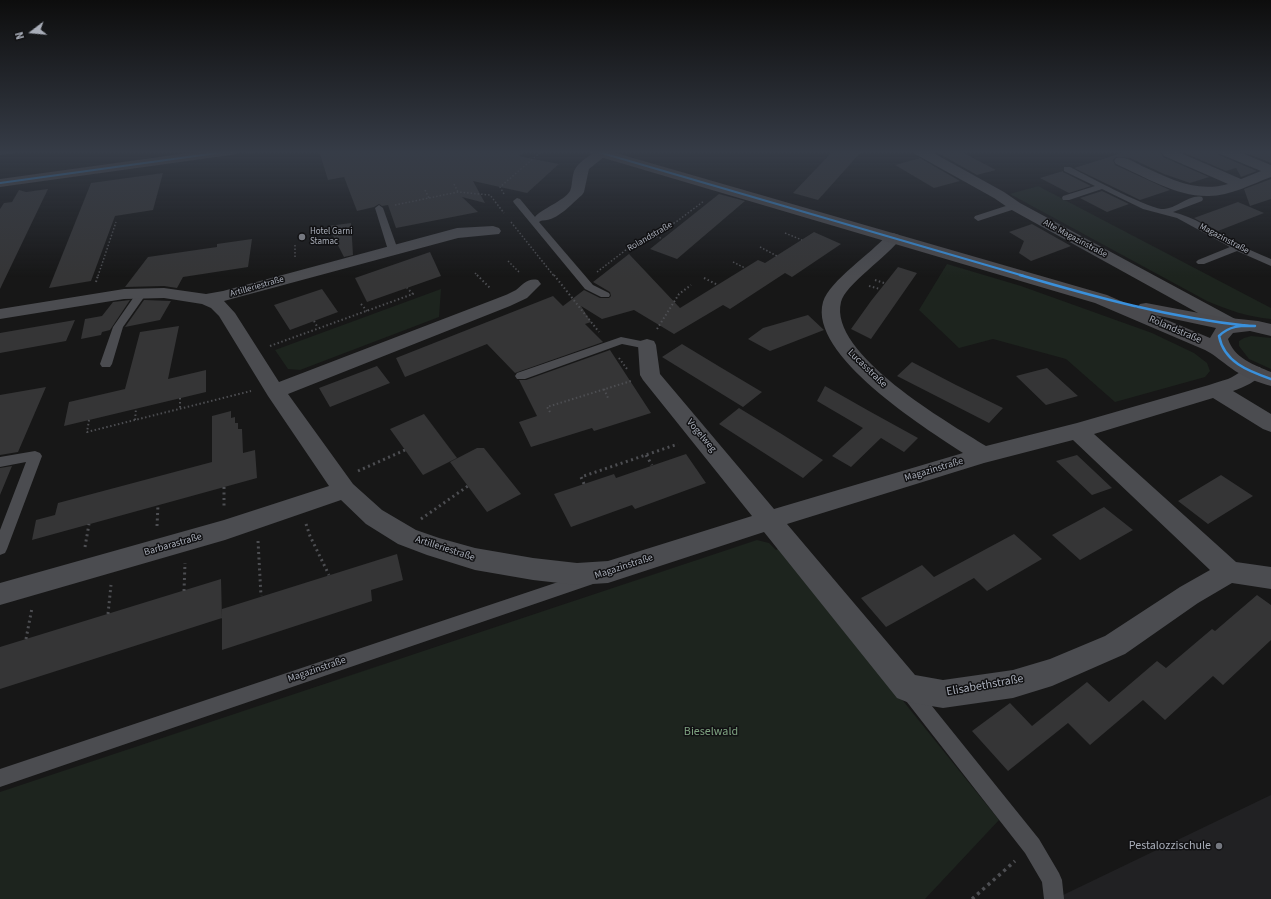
<!DOCTYPE html>
<meta charset="utf-8">
<style>
body{margin:0}
#map{position:relative;width:1271px;height:899px;overflow:hidden;background:#171717;font-family:"Source Sans 3",sans-serif}
canvas{display:block}
.north{position:absolute;left:12px;top:12px;width:40px;height:40px;-webkit-text-stroke:3px #111113;paint-order:stroke;rotate:254deg;font-size:11px;font-weight:700;line-height:16px;text-align:center;color:#a8adb8}
.north::after{content:'';display:block;margin:auto;width:14px;height:18px;background:#a8adb8;clip-path:polygon(50% 0,100% 100%,50% 72%,0 100%)}
</style>
<div id="map">
<canvas width="1271" height="899"></canvas>
<div class="north">N</div>
</div>
<script>
const g = document.querySelector('canvas').getContext('2d');
g.lineJoin = 'round';
function paint(path, color) { g.fillStyle = color; g.fill(path, 'evenodd'); }
function trace(path, color, width, dash) { g.strokeStyle = color; g.lineWidth = width; g.lineCap = dash ? 'butt' : 'round'; g.setLineDash(dash || []); g.stroke(path); }
function drawText(font, color, halo, rows, align = 'center') {
  g.font = font + ' "Source Sans 3",sans-serif'; g.lineWidth = 3; g.setLineDash([]); g.textBaseline = 'middle'; g.strokeStyle = halo; g.fillStyle = color; for (const [text, x, y, turn = 0] of rows) {
    g.save(); g.translate(x, y); g.rotate((+turn || 0) * Math.PI / 180); g.textAlign = isNaN(turn) ? turn : align; if (halo) g.strokeText(text, 0, 0); g.fillText(text, 0, 0); g.restore();
  }
}
const built = new Path2D(`
 M1271,795V899H1063L1061,896Z`);
const green = new Path2D(`
 M1038,186L1271,308V319C1248,317 1228,310 1207,301L1010,194Z
 M947,264L1021,286L1152,333L1194,353L1207,363L1210,371L1205,377L1115,402L1066,359L993,339L959,348L919,310Z
 M441,289L439,317L300,370L288,369L275,350Z
 M1251,336L1271,338V369L1249,359L1239,346V341L1244,338Z
 M757,540L769,543L776,550L780,548L999,820L925,899H0V792Z`);
const building = new Path2D(`
 M319,151H526L519,156L559,164L527,193L473,181L485,203L462,197L478,212L396,228L388,205L382,206L379,204L374,207L357,211L344,177L328,180Z
 M833,151H862L818,200L793,193Z
 M946,151H960L996,170L977,175L938,153Z
 M1128,151H1162L1161,153L1163,157L1209,177L1190,183L1164,174L1130,158L1116,157L1113,160L1115,165L1170,190L1140,200L1074,168Z
 M1180,151H1217L1219,155L1257,171L1241,177L1236,168L1226,171Z
 M1241,151H1271V163Z
 M920,158L960,181L934,188L895,165Z
 M1063,171V172L1091,186L1069,193L1040,178Z
 M163,173L153,210L115,216L91,281L49,288L91,183Z
 M1271,179V199L1250,206L1244,189Z
 M48,189L0,289V209L4,203L12,202L19,190L26,192Z
 M1102,191L1129,204L1107,212L1080,198Z
 M719,194L745,201L677,259L650,249Z
 M1238,202L1264,213L1218,231L1194,218Z
 M351,223L353,255L344,257L328,226Z
 M1032,224L1071,246L1031,261L1019,253L1024,241L1009,232Z
 M814,232L841,244L792,277L785,273L730,309L723,305L674,334L634,310L602,319L581,306L591,322L585,324L603,342L515,373L487,344L405,377L396,358L553,296L563,306L584,290L600,298H609L611,296L610,292L593,282L629,254L680,308L758,260L765,263Z
 M252,239L248,267L183,277L177,288L164,286L125,287L148,257L217,247V244Z
 M430,252L441,276L367,302L355,278Z
 M898,267L917,273L871,339L851,329L871,301Z
 M322,289L338,312L290,330L274,305Z
 M130,300L110,330L102,332L101,335L81,339L85,319L102,316L113,302Z
 M144,300L171,301L160,320L125,327Z
 M808,315L824,330L770,351L748,339L763,328Z
 M75,320L66,341L0,353V333Z
 M179,326L168,379L206,370V392L64,426L69,402L125,389L140,332Z
 M682,344L720,367L762,392L743,407L662,357Z
 M610,350L651,413L594,431L592,428L531,447L519,422L537,416L519,380H526Z
 M912,362L956,385L1003,408L989,423L897,376Z
 M377,366L390,383L330,407L319,388Z
 M1047,368L1078,396L1046,405L1016,376Z
 M825,386L869,411L918,438L904,452L881,438L851,467L832,456L863,428L817,401Z
 M46,387L18,452L0,455V395Z
 M739,408L780,433L823,460L803,478L719,424Z
 M231,411V418L235,417V423H238V429H242L243,453L255,450L257,478L32,540L36,520L55,515L58,503L212,462V416Z
 M424,414L457,458L423,475L390,429Z
 M477,448H484L521,494L487,512L450,462Z
 M686,454L706,483L635,509L632,505L571,527L554,494L614,474L616,478Z
 M1077,455L1094,471L1112,488L1092,495L1056,461Z
 M12,466L0,495V468Z
 M1221,475L1253,496L1208,524L1178,501Z
 M1104,507L1133,530L1080,560L1052,535Z
 M1014,534L1042,559L987,591L974,578L886,627L861,598L922,565L934,577Z
 M397,554L403,580L371,590L372,601L222,650V609Z
 M221,579L222,618L0,689V647Z
 M1257,595L1271,605V640L1223,685L1213,676L1165,720L1143,700L1090,745L1068,723L1008,771L972,731L1010,703L1032,726L1087,682L1109,702L1157,661L1166,668L1212,629L1215,631Z`);
const pathFar3 = new Path2D(`
 M248,153L263,151
 M454,184L458,192
 M425,190L429,198
 M504,194L500,187L542,151
 M395,205L458,192L490,195L504,213
 M511,222L554,276
 M785,233L802,240
 M653,235L663,239
 M295,245V258
 M760,247L777,256
 M508,261L519,272
 M733,262L745,268
 M597,272L635,243L676,222L704,201
 M475,273L478,276
 M98,276L116,222`);
const pathFar2 = new Path2D(`
 M477,275L490,288
 M554,275L599,332
 M704,278L718,285
 M875,280L884,283
 M96,282L98,275
 M869,286L880,289
 M361,304L367,311
 M314,321L318,328
 M657,329L679,294L691,285
 M270,346L413,294L407,288
 M619,358L627,369
 M604,389L608,398
 M180,398V408
 M550,412L547,407L631,381
 M89,420L87,432L251,391
 M135,420L136,409`);
const pathFar1 = new Path2D(`
 M646,455L652,465
 M358,471L405,450
 M584,484L581,477L678,444
 M224,487V506
 M421,519L468,486
 M306,524L310,536L329,575
 M157,526L158,505
 M258,541L261,596
 M85,547L89,524
 M184,591L185,563
 M108,614L111,585
 M26,639L32,608`);
const path = new Path2D(`
 M972,899L1015,861`);
const service = new Path2D(`
 M0,151H18L14,153L0,155Z
 M1064,167H1070C1086,175 1150,210 1164,209C1176,209 1189,194 1202,197L1203,199L1202,201L1173,212C1194,217 1211,229 1229,239C1242,247 1257,253 1271,259V266L1237,251L1204,264H1198L1196,262L1198,260L1230,247L1177,218L1143,209L1102,189L1069,200H1063L1062,198L1063,196L1095,186L1064,171Z
 M517,198L520,199L535,217L543,214L546,215L547,217L539,222L593,285L609,293L610,295L609,297H601L585,289L514,203L513,201Z
 M1015,203L1019,206L1018,208L978,221L974,218L975,216Z
 M379,205L383,208L398,250L396,252H390L388,250L375,208Z
 M142,290L147,293L123,327L112,364L110,367H102L100,364L113,327L138,291Z
 M621,337L651,343L653,345L651,347L647,349L622,344L525,379H517L515,376L517,373Z
 M35,451L40,453L42,456L7,549L5,553L0,555V530L26,462L0,467V457Z
 M588,572L593,574L596,579L593,584L0,787V769Z
 M909,683L915,685L1039,839L1059,873L1062,880L1064,899H1044L1042,882L1025,853L903,697L900,691L903,685Z`);
const minor = new Path2D(`
 M596,151H607L609,153L589,169L584,192L582,195C570,205 555,224 538,220L535,217C541,209 564,201 570,191C572,187 572,179 573,175C575,163 587,158 596,151Z
 M913,151H930L1004,192L1020,203L1237,320L1240,324L1237,328L1231,330L1225,328L1010,209L994,198L915,154Z
 M1164,151H1176L1241,179L1261,171L1220,154L1218,151H1237L1271,165V177C1252,184 1230,196 1209,196C1177,197 1145,177 1116,164L1114,161L1116,158C1125,156 1134,162 1142,166C1171,179 1196,193 1228,184L1164,156L1162,153Z
 M493,226L499,228L501,231L499,234L458,238L224,301L235,313L279,382L498,298C504,296 510,293 516,290C524,284 527,278 538,280L541,284L527,298L510,306L288,394L353,484L382,510L416,530L439,538L475,548L533,558L577,563L608,561L752,516L643,380L640,375L638,345L640,341L647,339L654,341L656,345L660,374L774,509L963,453C925,428 808,355 823,302C830,280 871,254 887,235L893,233L899,235L901,238C888,256 845,285 841,302C828,354 949,423 986,446L1077,423L1209,385C1215,383 1221,381 1228,379C1240,374 1246,364 1260,367L1263,372C1257,382 1244,387 1233,391L1271,414V432L1263,429L1213,398L1094,434L1236,562L1271,567V589L1232,583L1198,603L1125,654L1052,686L1013,698L943,708L907,702L897,698L764,532L608,583L577,585L533,580L475,570L427,555L398,544L366,524L341,500L225,540L0,605V583L224,520L329,486L268,396L219,316L211,308L202,304L164,298L124,299L0,319V309L124,289L164,288L206,294L223,291L457,228ZM1073,440L1210,570L1180,587L1105,636L1050,659L1013,670L943,680L915,675L787,524L984,463Z`);
const secondary = new Path2D(`
 M202,151H238L236,154L231,155L0,187V179Z
 M588,151H609L1107,295L1137,308L1140,304L1146,303L1220,317L1258,321L1271,324V336L1250,331L1233,333L1228,339C1234,358 1254,365 1271,372V386C1257,382 1243,377 1231,368C1222,362 1215,355 1205,350L1095,303L590,154ZM1155,315L1216,328L1210,338Z`);
const bus1Far1 = new Path2D(`
 M595,151L1024,276
 M0,183L231,151`);
const bus1 = new Path2D(`
 M1020,275C1095,297 1171,318 1249,326
 M1255,326C1241,325 1229,326 1219,336C1224,362 1248,371 1271,379`);
const markers = [
 [302,237,4,"#757880"],
 [1219,846,4,"#757880"]
];
const farPoinames = [
 ["Hotel Garni",310,232],
 ["Stamac",310,242]
];
const farStreetnames = [
 ["Rolandstraße",650,237,-30],
 ["Alte Magazinstraße",1075,239,28],
 ["Magazinstraße",1224,239,28],
 ["Artilleriestraße",257,287,-16]
];
const streetNames = [
 ["Rolandstraße",1175,330,23],
 ["Lucasstraße",867,369,44],
 ["Vogelweg",701,436,50],
 ["Magazinstraße",934,470,-17],
 ["Barbarastraße",173,545,-16],
 ["Artilleriestraße",445,549,18],
 ["Magazinstraße",624,567,-18],
 ["Magazinstraße",317,670,-19]
];
const nearStreetnames = [
 ["Elisabethstraße",985,686,-10]
];
const nearParknames = [
 ["Bieselwald",711,732]
];
const nearPoinames = [
 ["Pestalozzischule",1211,846]
];
paint(built, '#212123');
paint(green, '#1d241e');
paint(building, '#353536');
trace(pathFar3, '#4d4e52', 1.5, [1.5, 2]);
trace(pathFar2, '#4d4e52', 2, [1.5, 2.5]);
trace(pathFar1, '#4d4e52', 3, [2, 3.5]);
trace(path, '#4d4e52', 3.5, [3, 4]);
paint(service, '#4b4c50');
paint(minor, '#4b4c50');
paint(secondary, '#4a4a4e');
trace(bus1Far1, '#3a90db', 2);
trace(bus1, '#3a90db', 2.5);
const sky = g.createLinearGradient(0, 0, 0, 277);
sky.addColorStop(0, '#0d0d0d');
sky.addColorStop(0.55, '#363c47');
sky.addColorStop(1, '#363c4700');
g.fillStyle = sky;
g.fillRect(0, 0, 1271, 277);
for (const [x, y, r, color] of markers) { const dot = new Path2D(); dot.arc(x, y, r, 0, 2 * Math.PI); g.fillStyle = color; g.fill(dot); trace(dot, '#111113', 1.5); }
drawText('9px', '#a8adb8', '#111113', farPoinames, 'left');
drawText('9px', '#a8adb8', '#111113', farStreetnames);
drawText('10px', '#a8adb8', '#111113', streetNames);
drawText('12px', '#a8adb8', '#111113', nearStreetnames);
drawText('12px', '#7fa381', '#111113', nearParknames);
drawText('12px', '#a8adb8', '#111113', nearPoinames, 'right');
</script>
